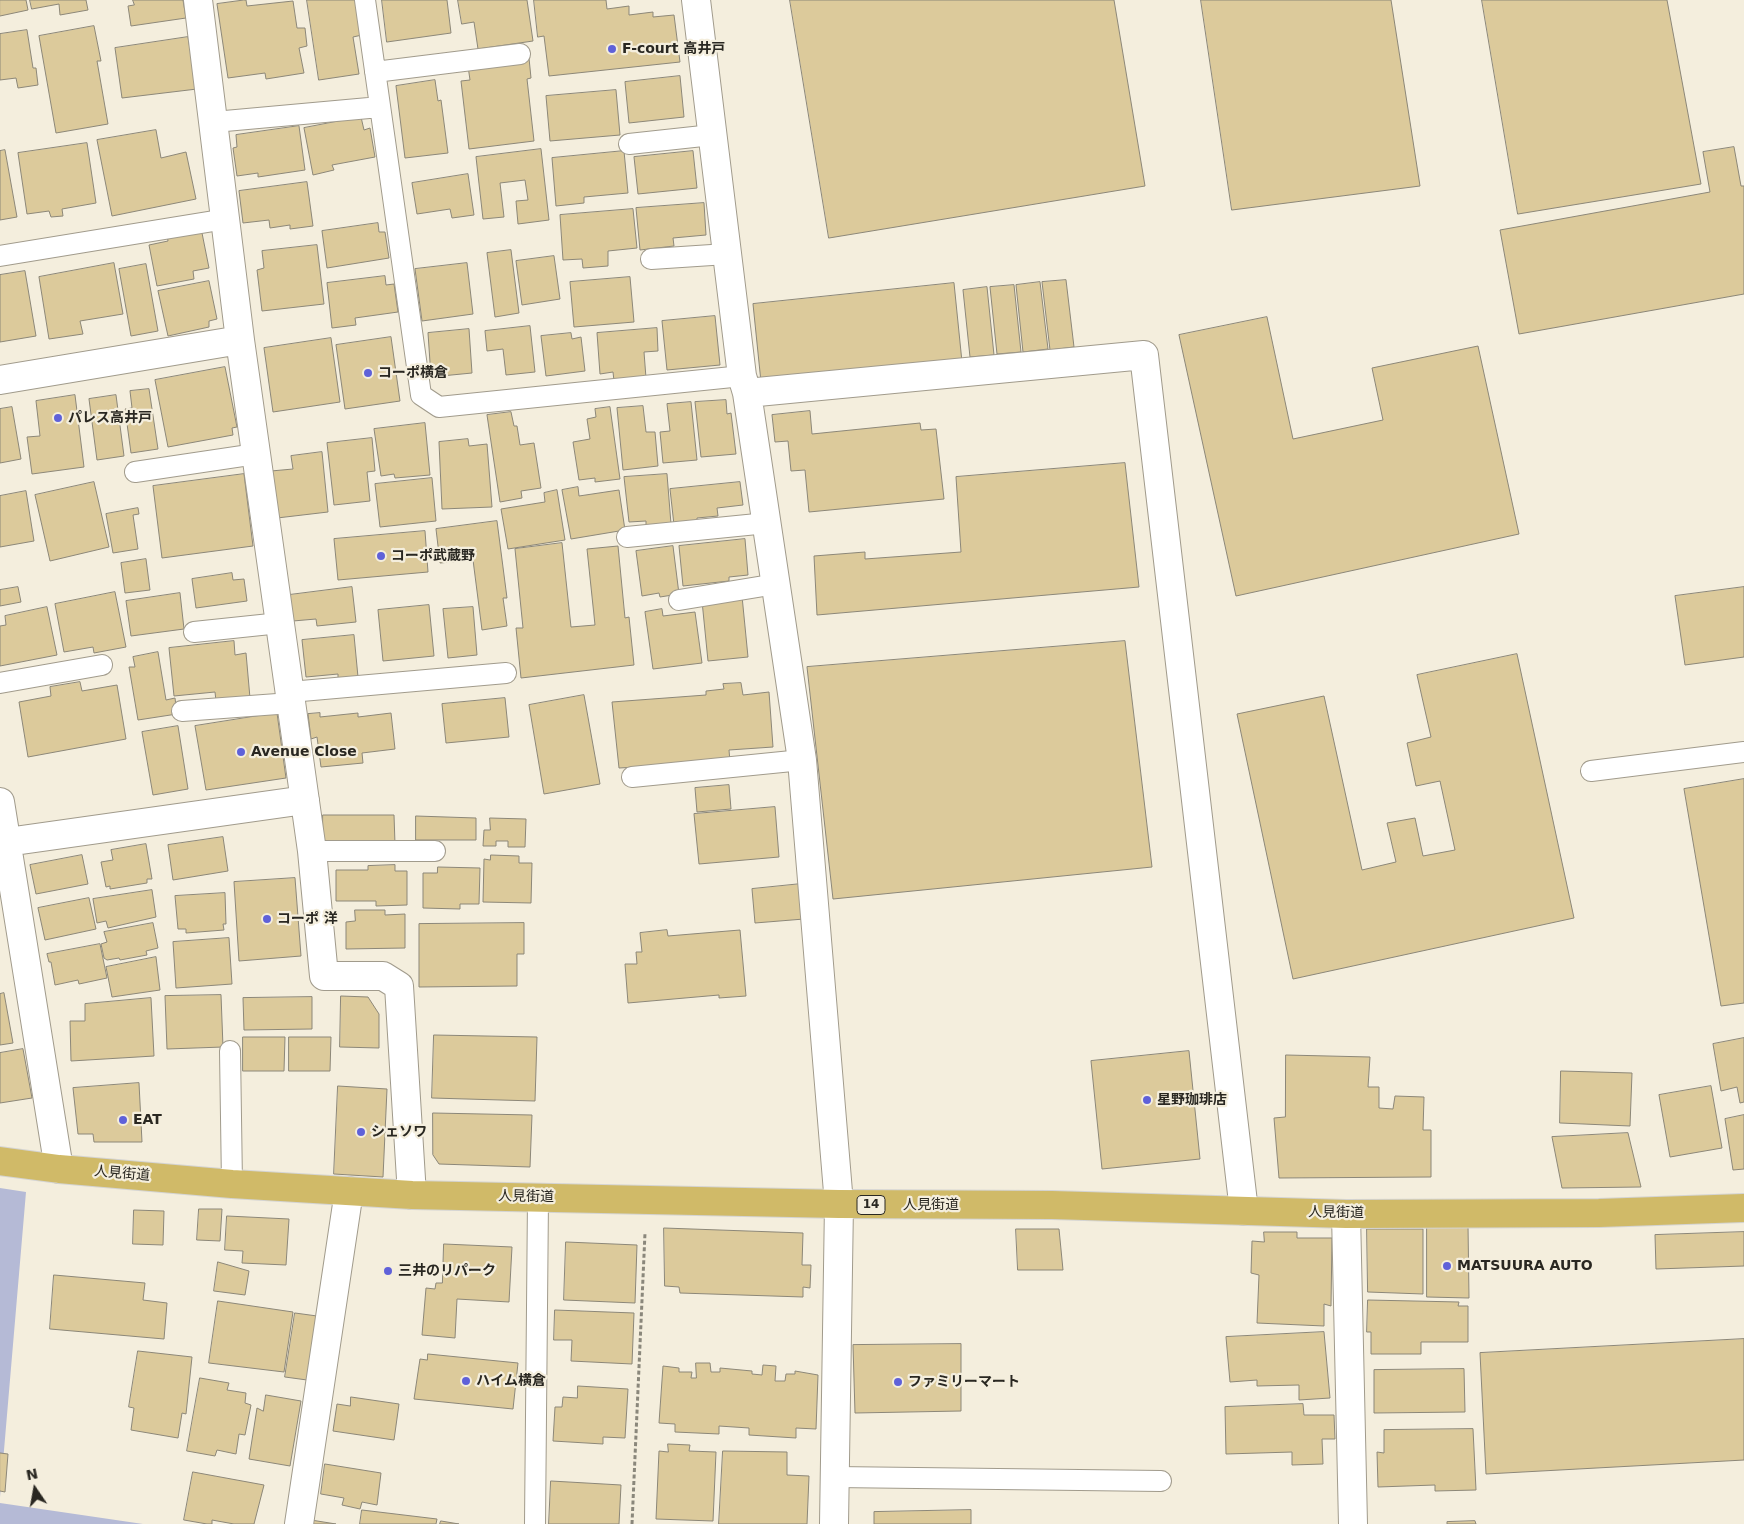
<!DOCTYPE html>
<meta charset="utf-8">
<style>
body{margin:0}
#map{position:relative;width:1744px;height:1524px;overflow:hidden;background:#f4eedd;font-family:"DejaVu Sans",sans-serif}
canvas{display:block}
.north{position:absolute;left:10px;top:1464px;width:50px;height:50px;-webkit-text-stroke:4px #f4eedd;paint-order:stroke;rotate:348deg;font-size:14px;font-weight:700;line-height:20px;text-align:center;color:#292721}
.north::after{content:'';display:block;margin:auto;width:18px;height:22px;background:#292721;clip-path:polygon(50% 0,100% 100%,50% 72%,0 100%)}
</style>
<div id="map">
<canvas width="1744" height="1524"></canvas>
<div class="north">N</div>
</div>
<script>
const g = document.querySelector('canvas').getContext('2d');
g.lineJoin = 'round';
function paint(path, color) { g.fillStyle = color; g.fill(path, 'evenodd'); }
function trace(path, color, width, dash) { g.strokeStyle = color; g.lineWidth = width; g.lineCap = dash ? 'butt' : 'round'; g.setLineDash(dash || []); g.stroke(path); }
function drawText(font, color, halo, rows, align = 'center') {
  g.font = font + ' "DejaVu Sans","Noto Sans JP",sans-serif'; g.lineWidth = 4.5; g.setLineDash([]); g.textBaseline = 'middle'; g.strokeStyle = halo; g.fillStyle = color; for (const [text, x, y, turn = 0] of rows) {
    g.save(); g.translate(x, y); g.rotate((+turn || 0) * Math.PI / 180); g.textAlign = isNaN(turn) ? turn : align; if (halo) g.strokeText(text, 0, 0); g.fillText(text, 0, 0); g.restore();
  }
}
const green = new Path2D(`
 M0,1188L26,1192L0,1497Z
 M0,1503L143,1524H0Z`);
const building = new Path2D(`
 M0,0H26L28,10L0,16Z
 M30,0H86L88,10L60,15L59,4L32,9Z
 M133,0H183L186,18L131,26L128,6L134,5Z
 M244,0H246L247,6L293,1L297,28H305L307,46L299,48L304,73L266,79L265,73L228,78L217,4Z
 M307,0H357L362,35L353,37L359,74L319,80Z
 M382,0H447L451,33L387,42Z
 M458,0H527L533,41L478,49L474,22L462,24Z
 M534,0H606L607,9L629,6V15L653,12V17L674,15L680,62L549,76L544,36L538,37Z
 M790,0H1114L1145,186L829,238Z
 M1201,0H1391L1420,186L1232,210Z
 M1482,0H1667L1701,184L1518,214Z
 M94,26L101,61H97L108,124L56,133L39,36Z
 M27,30L33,68H36L38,85L18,88L16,78L0,80V34Z
 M188,37L197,89L122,98L115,48Z
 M529,58L531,78L527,79L534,141L469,149L461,81L470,80L468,66Z
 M680,76L684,117L629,123L625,82Z
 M435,80L438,101L441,100L448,153L405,158L396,86Z
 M616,90L620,135L550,141L546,96Z
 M361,117L364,130L370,128L375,157L332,165L334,170L313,175L304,128Z
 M299,126L305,170L258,177V173L237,176L233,148L237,147L236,135Z
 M156,130L161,158L186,152L196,199L112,216L97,140Z
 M87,143L96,203L62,209L63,216L51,217L49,211L27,214L18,153Z
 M1734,147L1741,186H1744V294L1519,334L1500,230L1710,192L1703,152Z
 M541,149L549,220L518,224L516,201L528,200L525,180L500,183L504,217L483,219L476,157Z
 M5,150L17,217L0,220V151Z
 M624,151L628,193L584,197V203L556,206L552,158Z
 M693,151L697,188L638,194L634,157Z
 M468,174L474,215L452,218L450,209L417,214L412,183Z
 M307,182L313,226L290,229V225L270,228L269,220L243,223L239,191Z
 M704,203L706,235L673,238L674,246L640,250L636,208Z
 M633,209L637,248L608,251V266L583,268L582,259L563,260L560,215Z
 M378,223L379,232H385L389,258L327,268L322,231Z
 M201,228L209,268L193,271L194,279L157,286L149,245L168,241L167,235Z
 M317,245L324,304L262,311L257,270L264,268L262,251Z
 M511,250L519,313L495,317L487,253Z
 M554,256L560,299L522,305L516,261Z
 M114,263L123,314L80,321L83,334L49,339L39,277Z
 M467,263L473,314L422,321L415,269Z
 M146,264L158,331L131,336L119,269Z
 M25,271L36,336L0,342V275Z
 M385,276L386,285L394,284L398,312L355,318L356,325L332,328L327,283Z
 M630,277L634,322L574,327L570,282Z
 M1066,280L1074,347L1050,350L1042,282Z
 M209,281L217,319L209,321V327L168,336L158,291Z
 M1040,282L1048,349L1023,352L1016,285Z
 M954,283L962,362L761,382L753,304Z
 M1014,285L1021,352L997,354L990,287Z
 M987,287L994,355L970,357L963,290Z
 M715,316L720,365L667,370L662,321Z
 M1267,317L1293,439L1383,420L1372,368L1478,346L1519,534L1236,596L1179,335Z
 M530,326L535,372L506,375L503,349L487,351L485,331Z
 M657,328L658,351L644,352L646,378L614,381L613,372L600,374L597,333Z
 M469,329L472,373L431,377L428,333Z
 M571,333L572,339L581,337L585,371L546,376L541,336Z
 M391,337L400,401L345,409L336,345Z
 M331,338L340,402L273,412L264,348Z
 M225,367L237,427L232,428L233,435L168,447L155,380Z
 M149,389L158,449L131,453L125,409L132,408L130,391Z
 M75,395L84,467L32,474L27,437L40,436L36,401Z
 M116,395L124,456L97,460L89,399Z
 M726,400L727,414L731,413L736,454L701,457L695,402Z
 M691,402L697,460L663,463L660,432L670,431L667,404Z
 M643,406L646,432H655L658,466L623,470L617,408Z
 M12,407L21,459L0,463V409Z
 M610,407L620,479L595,482V478L579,480L573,442L590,439L587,419L596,417L595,409Z
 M810,411L812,434L920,423L921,430L936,429L944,499L809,512L805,470L791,471L788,441L775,442L772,415Z
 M511,412L514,426H517L520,445L534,443L541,488L521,491L522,498L500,502L487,415Z
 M425,423L430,475L395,478L394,474L381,476L374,429Z
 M372,438L375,471L367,472L370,501L334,505L327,443Z
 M468,439L469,446L487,444L492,507L442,509L439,442Z
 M322,452L328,512L277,518L271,471L293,469L291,456Z
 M1125,463L1139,587L817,615L814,556L865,552V559L961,552L956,477Z
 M244,474L253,546L162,558L153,486Z
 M667,474L671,524L646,527V521L629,522L624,477Z
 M432,478L436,521L380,527L375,484Z
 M94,482L109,547L50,561L35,495Z
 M740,482L743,505L717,508L718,516L697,518V523L674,525L670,489Z
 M578,487L579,496L619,490L625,530L571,539L562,490Z
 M557,490L565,540L508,549L501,509L545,502L544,493Z
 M26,491L34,541L0,547V496Z
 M138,508L139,514L133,515L138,549L113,553L106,514Z
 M497,521L507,598H503L507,626L482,630L473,560L440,563L436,529Z
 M425,531L428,572L338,580L334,539Z
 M745,539L748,575L729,577V581L683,586L679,546Z
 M562,543L571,627L595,625L587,549L618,546L625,618L629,617L634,665L521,678L516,628H523L515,549Z
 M673,546L679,594L660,597L659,593L642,596L636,551Z
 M146,559L150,590L125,593L121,563Z
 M232,573L233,580L244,579L247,601L196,608L192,579Z
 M18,587L21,602L0,606V590Z
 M352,587L356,622L317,626L316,619L293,621L289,595Z
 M1744,587V657L1685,665L1675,596Z
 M115,592L126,647L94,653L93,647L64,652L55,604Z
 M180,593L184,629L131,636L126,601Z
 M742,596L748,657L708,661L702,601Z
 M429,605L434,656L383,661L378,610Z
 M47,607L57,655L0,666V626L6,625L5,616Z
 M473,607L477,655L448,658L443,609Z
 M662,609L663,616L695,612L702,663L653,669L645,612Z
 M354,635L358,677L338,678V674L306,677L302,640Z
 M234,641L235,655L246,653L250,698L216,701L215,692L174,696L169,648Z
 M1125,641L1152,867L833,899L807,667Z
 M158,652L166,700L175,698L177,714L138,720L129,667H135L133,657Z
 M1517,654L1574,918L1293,979L1237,714L1324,696L1362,870L1396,862L1387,823L1415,818L1423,856L1455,850L1440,781L1416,786L1407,743L1431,737L1417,675Z
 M80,682L82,691L117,685L126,739L28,757L19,702L51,696L50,687Z
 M741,683L743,695L769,692L773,747L729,750L730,762L619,768L612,702L706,695V691L724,689L723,684Z
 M584,695L600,784L544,794L529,705Z
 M505,698L509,737L446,743L442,704Z
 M277,713L286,778L206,790L195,726Z
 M320,713V717L358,713V717L391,713L395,749L362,753L363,763L321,767L317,737L311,739L308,714Z
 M178,726L188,789L153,795L142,732Z
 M1744,779V1003L1721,1006L1684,789Z
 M729,785L731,809L697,812L695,788Z
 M775,807L779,857L699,864L694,814Z
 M323,815H394L395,844L323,845Z
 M416,816L476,818V840H416Z
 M490,818L526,819L525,847H508V841H496V846H483L484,830H490Z
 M223,837L228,871L173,880L168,845Z
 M146,844L152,879H147V883L110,889V886L106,887L101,862L113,860L111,850Z
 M82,855L88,884L36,894L30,865Z
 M491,855L519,856V863H532L531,903L483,902L484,859L490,860Z
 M395,865V871H407V905L376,906V901H336V870H368V866Z
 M438,867L480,868L479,904H460V909L423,908V873H437Z
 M295,878L301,956L239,961L234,882Z
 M801,884L804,919L755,923L752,889Z
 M152,890L156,917L108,928L106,921L97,923L93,899Z
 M225,893L226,924H223L224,930L186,933V929H178L175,896Z
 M89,898L96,929L45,940L38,908Z
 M355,910H385V915L405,914V948L346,949V922L355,921Z
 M153,923L158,948L146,951L147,955L120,960L119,958L107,960L104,958L101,944L107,942L104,932Z
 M524,923V954H517V986L419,987V924Z
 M667,930L668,936L740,930L746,996L719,998V995L628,1003L625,964H637L636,952H642L640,933Z
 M229,938L232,984L176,988L173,942Z
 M100,944L107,978L79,984L78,980L55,985L51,962H49L47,954Z
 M156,957L160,990L112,997L106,967Z
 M4,993L13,1043L0,1045V994Z
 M221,995L223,1047L167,1049L165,996Z
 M341,996L368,997L379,1014V1048L340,1047Z
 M312,997V1029L244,1030L243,998Z
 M151,998L154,1056L71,1061L70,1021H85V1004Z
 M434,1035L537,1037L535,1101L432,1098Z
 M243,1037H285L284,1071H243Z
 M289,1037H331L330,1071H289Z
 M1744,1038V1102L1740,1103L1737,1087L1721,1091L1713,1044Z
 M23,1049L32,1098L0,1103V1053Z
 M1189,1051L1200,1159L1102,1169L1091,1061Z
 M1286,1055L1370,1057L1368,1087H1379V1108L1393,1109L1395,1096L1424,1097L1423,1130H1431V1177L1279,1178L1274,1118L1285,1117Z
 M1561,1071L1632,1073L1630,1126L1560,1123Z
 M139,1083L142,1142H94L93,1134H78L73,1088Z
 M338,1086L387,1089L383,1177L334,1174Z
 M1711,1086L1722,1148L1670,1157L1659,1095Z
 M433,1113L532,1115L530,1167L439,1164L433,1155Z
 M1744,1115V1169L1733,1170L1725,1119Z
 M1628,1133L1641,1187L1562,1188L1552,1137Z
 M199,1209H222L220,1241L197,1240Z
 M134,1210L164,1211L163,1245L133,1244Z
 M227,1216L289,1219L286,1265L242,1263L243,1251L225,1250Z
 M1427,1225H1468L1469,1298L1427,1297Z
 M664,1228L803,1233L802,1265H811L810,1288L803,1287V1297L680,1293L679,1287L665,1286Z
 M1016,1229H1059L1063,1270H1018Z
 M1367,1229H1423V1294L1368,1292Z
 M1264,1232H1297V1238H1332L1331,1306L1324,1304V1326L1257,1323L1259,1275L1251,1273L1252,1241L1264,1242Z
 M1744,1232V1266L1656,1269L1655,1235Z
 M566,1242L637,1245L635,1303L564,1300Z
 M444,1244L512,1247L509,1302L457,1299L455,1338L422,1335L426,1288L435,1289L436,1283H442Z
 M218,1262L249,1271L245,1295L214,1291Z
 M54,1275L145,1283L143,1300L167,1303L164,1339L50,1329Z
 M1368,1300L1459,1302L1458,1306H1468V1342H1421V1354H1371V1332H1367Z
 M218,1301L293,1312L284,1372L209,1363Z
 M555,1310L634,1313L632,1364L571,1361L572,1340H554Z
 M295,1313L317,1316L307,1380L285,1377Z
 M1324,1332L1330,1398L1299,1400V1385L1257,1386V1380L1230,1382L1226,1337Z
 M1744,1339V1460L1486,1474L1480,1353Z
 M961,1344V1411L855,1413L853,1345Z
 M138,1351L192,1357L186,1414L182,1413L178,1438L131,1430L134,1408L129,1407Z
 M428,1354L518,1363L513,1409L414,1399L420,1359L427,1360Z
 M696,1363H710L711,1372H720V1368L752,1371V1374L762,1375L763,1365L776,1366L775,1381H785L786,1374H795V1371L818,1375L816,1429L796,1428V1438L749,1435V1428L719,1426V1434L675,1432V1424L659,1423L663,1366L679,1368V1372H692L691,1378H696Z
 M1464,1369L1465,1412L1374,1413V1370Z
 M200,1378L229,1383L227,1390L246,1393L245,1403L251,1405L245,1435L239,1434L236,1454L217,1450L215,1456L187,1451Z
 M578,1386L628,1389L625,1438L603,1437V1444L553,1441L555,1407H562L563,1397L577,1398Z
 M266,1395L301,1401L290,1466L249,1459L257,1408L263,1411Z
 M351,1397L399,1404L394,1440L333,1431L337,1404L350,1406Z
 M1303,1404L1304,1415H1334L1335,1439H1322L1323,1464L1292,1465V1452L1226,1454L1225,1407Z
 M1473,1429L1476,1490L1435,1491V1485L1378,1487L1377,1452L1384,1453V1430Z
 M668,1444L690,1445L689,1451L716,1452L713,1521L656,1519L659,1451L668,1452Z
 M723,1451L787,1452V1475L809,1476L807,1524H719Z
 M0,1453L8,1454L5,1492L0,1491Z
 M325,1464L381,1473L377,1505L362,1502L360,1509L342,1505L344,1498L321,1494Z
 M193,1472L264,1485L254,1524H234L212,1520V1524H207L184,1520Z
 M551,1481L621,1485L619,1524H549Z
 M362,1510L437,1519L436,1524H360Z
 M971,1510V1524H874V1512Z
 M311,1520L336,1524H310Z
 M441,1521L459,1524H440Z
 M1475,1521L1476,1524H1447V1522Z`);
const path = new Path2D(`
 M632,1524L645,1233`);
const lane = new Path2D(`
 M365,0L421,395L439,407L742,376
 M375,72L520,54
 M214,122L380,107
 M629,144L712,135
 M0,256L226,219
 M651,259L727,254
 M135,472L256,454
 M627,537L767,523
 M679,600L776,584
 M194,632L280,623
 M0,683L102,665
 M290,692L506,673
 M182,711L291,703
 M1591,771L1744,752
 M632,777L802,760
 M312,851H435
 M230,1051L232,1184
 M835,1477L1161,1481
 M535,1524L538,1198`);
const street = new Path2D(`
 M198,0L240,340L312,851L324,976H383L399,986L412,1195
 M696,0L742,376L747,393L802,760L839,1204L834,1524
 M0,380L240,340
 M747,393L1144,355L1244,1211
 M0,802L59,1169
 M7,842L305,800
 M1346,1214L1353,1524
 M299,1524L349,1191`);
const primary = new Path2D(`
 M0,1161L59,1169L232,1184L412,1195L839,1204L1052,1205L1346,1214L1599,1213L1744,1208`);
const markers = [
 [612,49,5,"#5f61d9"],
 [368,373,5,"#5f61d9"],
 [58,418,5,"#5f61d9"],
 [381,556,5,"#5f61d9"],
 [241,752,5,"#5f61d9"],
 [267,919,5,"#5f61d9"],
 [1147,1100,5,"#5f61d9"],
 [123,1120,5,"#5f61d9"],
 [361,1132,5,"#5f61d9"],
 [1447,1266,5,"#5f61d9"],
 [388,1271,5,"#5f61d9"],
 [466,1381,5,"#5f61d9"],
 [898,1382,5,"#5f61d9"]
];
const shields = [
 [871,1205,28]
];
const shieldNames = [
 ["14",871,1205]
];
const poiNames = [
 ["F-court 高井戸",622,49],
 ["コーポ横倉",378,373],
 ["パレス高井戸",68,418],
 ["コーポ武蔵野",391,556],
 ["Avenue Close",251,752],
 ["コーポ 洋",277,919],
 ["星野珈琲店",1157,1100],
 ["EAT",133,1120],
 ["シェソワ",371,1132],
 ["MATSUURA AUTO",1457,1266],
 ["三井のリパーク",398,1271],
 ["ハイム横倉",476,1381],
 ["ファミリーマート",908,1382]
];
const streetNames = [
 ["人見街道",122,1174,5],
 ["人見街道",526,1197,1],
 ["人見街道",931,1205],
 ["人見街道",1336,1213,1]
];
paint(green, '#b5bad6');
paint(building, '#dcca9b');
trace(building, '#8c8778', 1);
trace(lane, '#a19b8c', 22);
trace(street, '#a19b8c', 30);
trace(primary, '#d4d4d3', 30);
trace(path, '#8a877b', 3, [4, 2.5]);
trace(lane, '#fff', 20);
trace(street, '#fff', 28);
trace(primary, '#d0ba68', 28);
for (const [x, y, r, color] of markers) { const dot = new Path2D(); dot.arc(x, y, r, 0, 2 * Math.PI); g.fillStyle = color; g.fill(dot); trace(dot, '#f4eedd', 2); }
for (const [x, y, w] of shields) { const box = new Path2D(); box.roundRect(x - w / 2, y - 9.5, w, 19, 4); g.fillStyle = '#f4eedd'; g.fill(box); trace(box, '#292721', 1); }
drawText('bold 12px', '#292721', null, shieldNames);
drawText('bold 14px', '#292721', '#f4eedd', poiNames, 'left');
drawText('14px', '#292721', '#f4eedd', streetNames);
</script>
